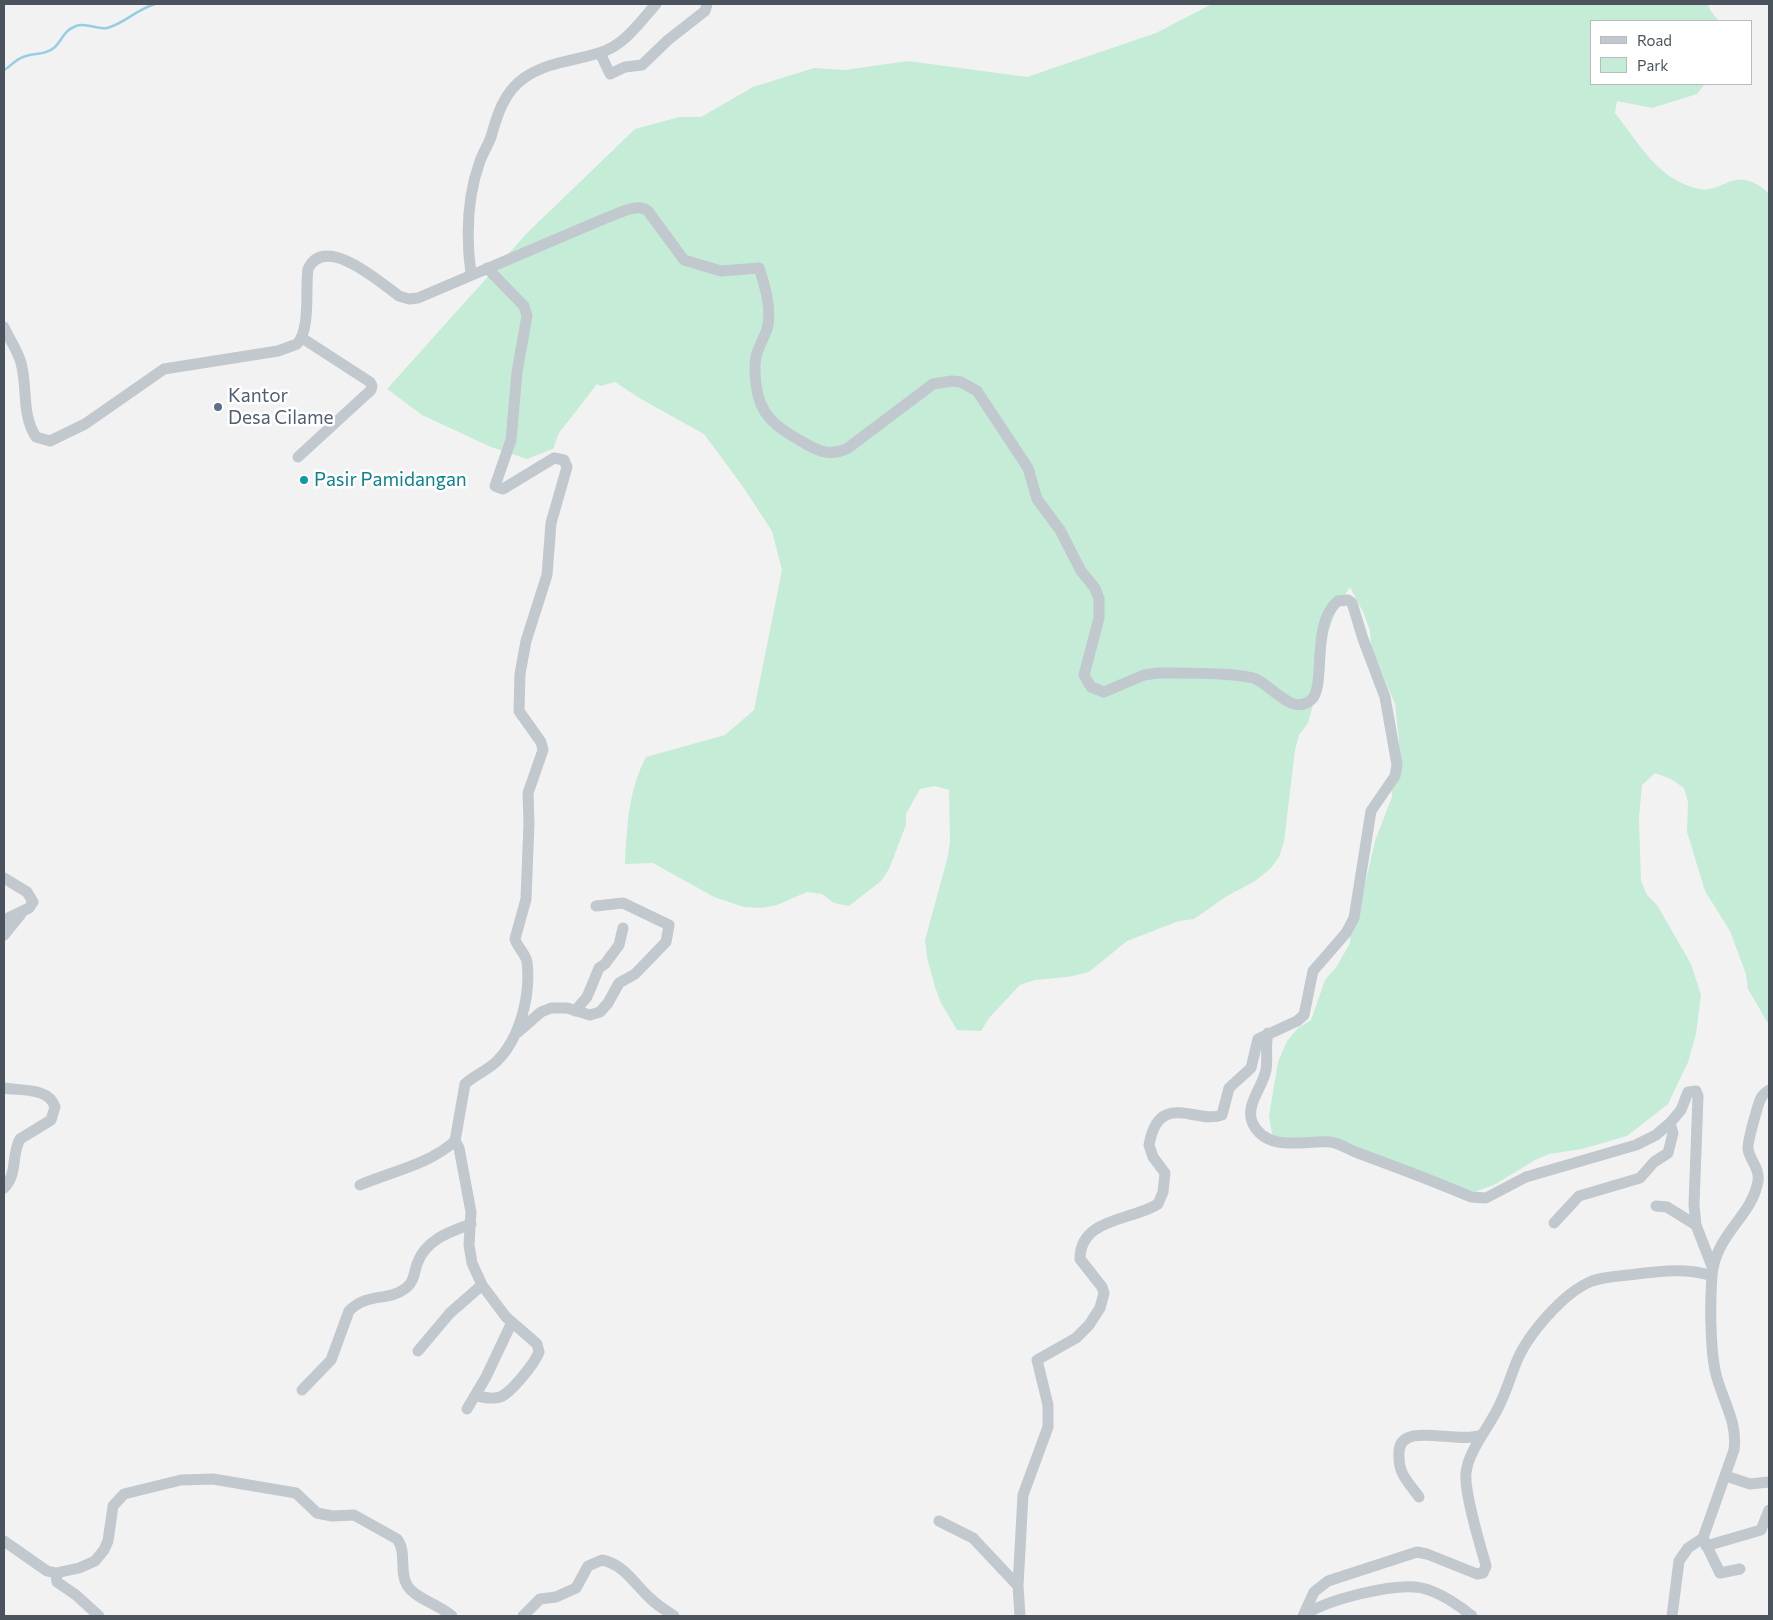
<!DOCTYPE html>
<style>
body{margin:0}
#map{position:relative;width:1773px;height:1620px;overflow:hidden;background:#f3f2f2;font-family:Commissioner,sans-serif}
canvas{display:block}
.frame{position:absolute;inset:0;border:5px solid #4b535d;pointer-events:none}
.legend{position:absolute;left:1590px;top:20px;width:162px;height:65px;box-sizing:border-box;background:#fff;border:1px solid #b7babe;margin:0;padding:6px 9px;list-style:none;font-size:15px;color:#4b535d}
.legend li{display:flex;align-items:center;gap:10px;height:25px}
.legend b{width:25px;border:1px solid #b7babe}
</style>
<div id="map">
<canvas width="1773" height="1620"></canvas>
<div class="frame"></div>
<ul class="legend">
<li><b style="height:6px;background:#c1c8ce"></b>Road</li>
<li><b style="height:14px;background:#c5ecd7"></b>Park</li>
</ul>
</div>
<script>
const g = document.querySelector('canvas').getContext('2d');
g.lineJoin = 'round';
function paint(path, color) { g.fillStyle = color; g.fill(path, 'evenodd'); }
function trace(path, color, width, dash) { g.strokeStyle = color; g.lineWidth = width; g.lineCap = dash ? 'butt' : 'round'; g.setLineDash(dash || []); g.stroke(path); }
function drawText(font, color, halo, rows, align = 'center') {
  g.font = font + ' Commissioner,sans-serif'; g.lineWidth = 5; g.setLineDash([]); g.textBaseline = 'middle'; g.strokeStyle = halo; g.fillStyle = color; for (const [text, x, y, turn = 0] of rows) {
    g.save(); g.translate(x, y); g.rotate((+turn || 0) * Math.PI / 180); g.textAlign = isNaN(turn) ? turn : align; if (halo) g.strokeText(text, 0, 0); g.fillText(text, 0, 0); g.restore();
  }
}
const green = new Path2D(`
 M1212,4H1708L1710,10L1719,21H1592V84H1705L1697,94L1652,108L1617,101L1615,113C1638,142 1657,178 1695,188C1725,197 1731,161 1769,193V1025L1748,989L1746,974L1730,931L1705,891L1687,832L1688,802L1684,788L1671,779L1655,773L1642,785L1639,818L1641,881L1647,895L1657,905L1691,964L1701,995L1696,1034L1688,1062L1668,1104L1627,1136L1582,1149L1549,1154L1535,1160L1494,1185L1474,1192L1458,1190L1347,1145L1285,1141L1272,1134L1269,1116L1278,1062L1287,1041L1298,1028L1311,1020L1325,980L1337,966L1350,943L1351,926L1358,915L1375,841L1392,797L1391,781L1399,741L1395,704L1371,647L1370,631L1364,614L1350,587L1337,608L1329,629L1317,690L1308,723L1299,735L1295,750L1284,842L1279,857L1270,869L1255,881L1227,896L1194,919L1179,921L1127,941L1089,972L1068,977L1035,980L1020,985L989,1018L981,1031L957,1030L941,1003L935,987L927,957L925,940L948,856L950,841L949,790L935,786L920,789L906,814V825L889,869L881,881L849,906L834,903L822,894L807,892L777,905L761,908L744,907L714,897L653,863L625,864C627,827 628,791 646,757L725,735L754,710L782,570L772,531L741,484L704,434L641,399L615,382L600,386L597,384L559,433L553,449L527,459L491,447L422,415L387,389L527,233L635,129L679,117H701L753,87L814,68L845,70L908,61L1027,77L1156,33Z`);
const stream = new Path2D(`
 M4,70C11,66 15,60 23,57C34,52 45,56 55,47C64,38 62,32 76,26C87,22 96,30 107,28C124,24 137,9 155,4`);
const minor = new Path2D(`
 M600,53L610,74L625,67L642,65L668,40L705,11L707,4
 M471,274C466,237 467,197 480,161C483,153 488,145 491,137C497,115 504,92 524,78C547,62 573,61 599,53C624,46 640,22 656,4
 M4,327C9,339 18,351 21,363C28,388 21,414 36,437L50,441L85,424L164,369L278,351L297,344C311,329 305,289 308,269C325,233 381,283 399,296L409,299L418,298L606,218C618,214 637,202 648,211L684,260L721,271L759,268C765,285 771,308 768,325C766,336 758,346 756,357C754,366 755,376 756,384C759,415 776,427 801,441C817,451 830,457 848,448L933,384L952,381L961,382L977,391L1028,468L1037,499L1060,530L1081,571L1095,588L1099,599V618L1084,675L1091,687L1104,692L1144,675L1158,673C1179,673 1240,672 1256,679C1273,687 1293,716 1311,700C1327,687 1310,623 1338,601L1348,600L1352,603L1363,639L1385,697L1397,765L1395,776L1371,811L1354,918L1346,933L1313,971L1304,1015L1297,1021L1258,1039L1251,1068L1229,1088L1222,1115C1197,1125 1159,1089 1149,1145L1153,1157L1165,1173L1163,1192L1158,1204C1131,1221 1080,1218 1080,1259L1102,1287L1104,1293L1100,1308L1089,1325L1076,1338L1037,1360L1048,1405V1427L1023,1495L1018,1586L1020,1616
 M298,457L371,390L372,386L370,382L302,338
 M4,878L27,892L33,902L29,908L4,920
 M4,935L21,914
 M575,1011L587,997L599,968L605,964L619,945L623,928
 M518,1032L541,1012L551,1008H567L590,1015L600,1012L608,1003L619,983L635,974L666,942L669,925L623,903L596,906
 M1268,1033C1265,1046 1268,1058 1266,1070C1263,1087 1244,1106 1253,1124C1268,1153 1305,1140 1330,1142C1340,1143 1349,1150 1358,1153C1396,1167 1434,1181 1471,1197L1486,1198L1526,1177L1636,1145L1656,1135L1670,1123L1681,1110L1688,1092L1696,1091L1698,1096L1694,1205L1696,1225L1713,1269
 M4,1088C20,1091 49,1087 55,1107L51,1120L20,1139C11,1155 18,1174 4,1188
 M360,1185C393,1171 428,1165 455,1141
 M1656,1206L1667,1207L1696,1225
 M1554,1223L1579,1196L1640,1178L1654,1162L1668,1153L1673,1133L1670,1123
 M418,1351L450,1313L482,1285
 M302,1390L331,1360L349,1311C367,1292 388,1302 406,1288C414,1282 414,1273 417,1264C425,1240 449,1232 471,1224
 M476,1396C484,1397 492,1400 500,1397C511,1393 535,1363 539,1352L537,1344L506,1317L482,1285L472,1263L469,1245L471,1212L459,1148L455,1141L465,1084C472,1077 486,1071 496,1062C520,1039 531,995 527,962C526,954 517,947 515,939L526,899L529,823L528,793L543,750L541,742L519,711L520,674L526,641L547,575L551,523L567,467L564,460L554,458L503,489L495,486L511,440L517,372L527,316L524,306L487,268
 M467,1409L486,1377L512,1322
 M1726,1476L1750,1484L1769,1482
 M1419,1497C1406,1479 1398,1474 1399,1452C1400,1420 1459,1445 1481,1435
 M939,1521L973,1538L1018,1586
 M1704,1540L1720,1573L1740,1569
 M4,1541L47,1571L56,1573L79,1568L95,1561L104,1550L108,1541L113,1506L124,1494L181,1480L213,1479L296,1493L317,1513L332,1516L354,1515L397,1539C407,1551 399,1572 407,1585C414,1598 440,1605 452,1616
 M1706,1546L1761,1530L1769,1510
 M56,1573L57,1582L76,1595L99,1616
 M523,1616L540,1599L556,1597L576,1588L588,1566L602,1560C624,1564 635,1585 651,1599C658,1606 667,1611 674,1616
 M1303,1616L1314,1592L1328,1581L1417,1552L1427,1554L1477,1574L1483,1573L1486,1566C1480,1544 1464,1493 1466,1473C1468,1451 1490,1426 1499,1406C1506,1392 1510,1378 1516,1363C1527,1335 1564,1292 1592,1281C1606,1276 1623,1276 1637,1274C1663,1271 1687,1268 1712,1276
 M1303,1616C1325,1600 1395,1582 1422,1588C1439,1592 1459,1605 1472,1616
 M1672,1616L1679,1561L1688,1548L1703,1538L1734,1450C1738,1420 1721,1399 1715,1370C1710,1345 1710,1301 1712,1275C1716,1233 1752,1217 1758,1181C1760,1168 1750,1161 1748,1149C1747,1143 1758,1104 1761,1098C1763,1094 1766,1092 1769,1090`);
const markers = [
 [218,407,5,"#5c6f8a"],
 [304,480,5,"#0f9aa8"]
];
const serviceNames = [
 ["Kantor",228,396],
 ["Desa Cilame",228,418]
];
const cultureNames = [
 ["Pasir Pamidangan",314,480]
];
paint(green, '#c5ecd7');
trace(stream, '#97cee4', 2.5);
trace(minor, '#c1c8ce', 11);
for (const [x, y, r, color] of markers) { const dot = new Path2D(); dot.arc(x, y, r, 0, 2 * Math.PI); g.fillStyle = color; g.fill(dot); trace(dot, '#fff', 2); }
drawText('19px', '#4e5e75', '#fff', serviceNames, 'left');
drawText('19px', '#0d838f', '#fff', cultureNames, 'left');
</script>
